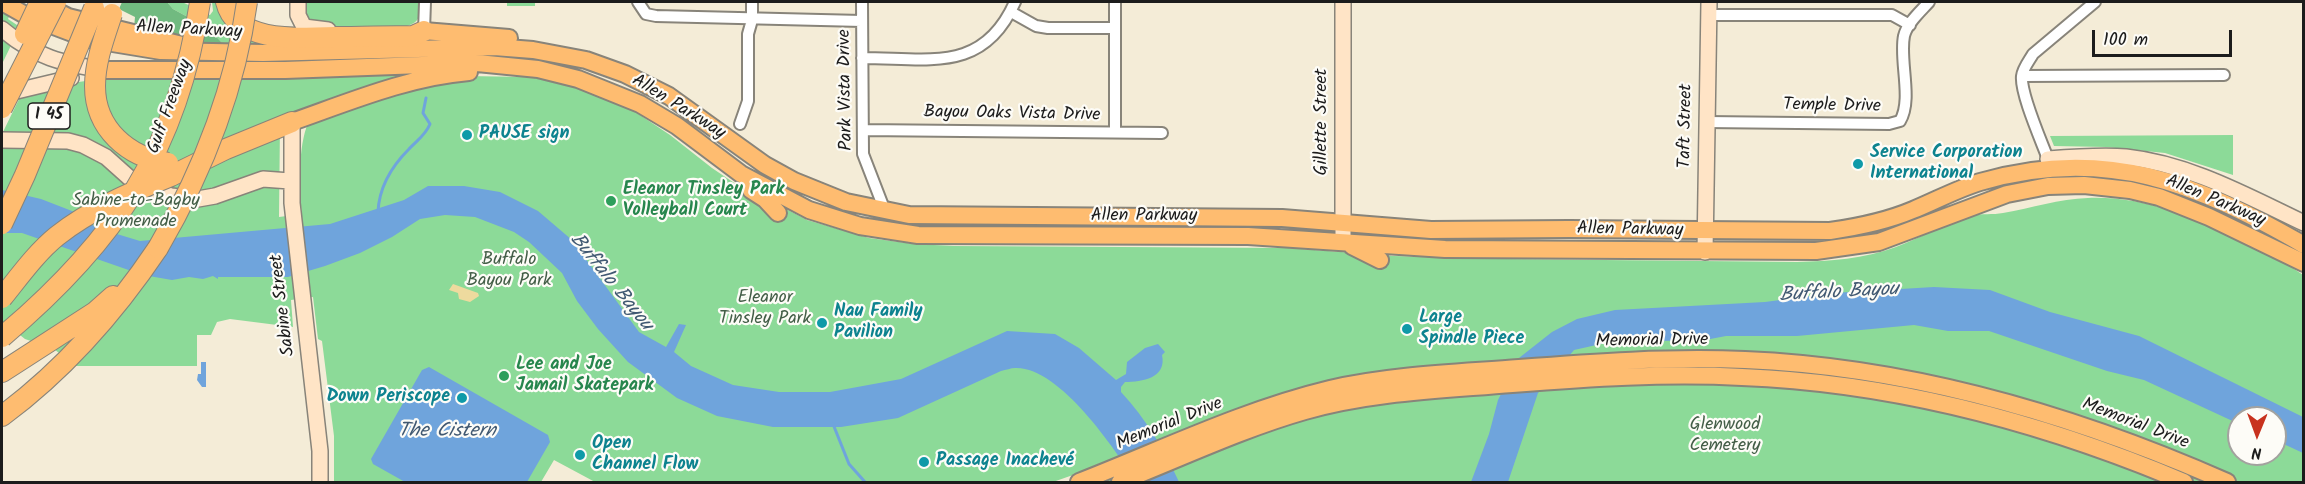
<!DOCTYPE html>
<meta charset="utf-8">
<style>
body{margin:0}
#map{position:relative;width:2305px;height:484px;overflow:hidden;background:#f4ecd7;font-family:Kalam,sans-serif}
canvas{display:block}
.frame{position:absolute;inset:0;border:3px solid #1c1c1c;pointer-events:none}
.north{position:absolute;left:2227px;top:406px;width:60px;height:60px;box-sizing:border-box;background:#fdfcf7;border:2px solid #a3a29f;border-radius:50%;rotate:181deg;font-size:16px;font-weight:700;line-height:24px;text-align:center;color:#1c1c1c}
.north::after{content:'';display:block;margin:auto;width:21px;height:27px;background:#c8321e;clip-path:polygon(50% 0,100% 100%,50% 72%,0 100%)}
.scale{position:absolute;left:2092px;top:30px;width:140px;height:27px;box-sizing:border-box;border:3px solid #1c1c1c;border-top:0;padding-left:8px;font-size:18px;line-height:21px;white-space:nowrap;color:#1c1c1c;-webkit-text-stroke:4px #fdfcf7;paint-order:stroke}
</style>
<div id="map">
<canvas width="2305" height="484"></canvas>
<div class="frame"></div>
<div class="north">N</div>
<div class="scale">100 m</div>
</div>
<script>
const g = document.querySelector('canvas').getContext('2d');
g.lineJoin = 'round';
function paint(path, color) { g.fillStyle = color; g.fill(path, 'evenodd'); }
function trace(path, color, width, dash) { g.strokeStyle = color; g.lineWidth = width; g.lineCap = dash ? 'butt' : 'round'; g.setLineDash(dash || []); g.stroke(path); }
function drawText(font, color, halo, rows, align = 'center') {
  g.font = font + ' Kalam,sans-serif'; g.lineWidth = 4.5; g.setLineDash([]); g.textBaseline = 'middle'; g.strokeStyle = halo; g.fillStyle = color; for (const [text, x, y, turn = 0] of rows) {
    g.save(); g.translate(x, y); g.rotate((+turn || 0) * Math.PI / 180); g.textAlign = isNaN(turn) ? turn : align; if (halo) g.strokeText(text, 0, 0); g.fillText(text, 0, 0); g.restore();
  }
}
const green = new Path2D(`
 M2,2H16L8,19L20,27L2,64Z
 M167,2H182L210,15L213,11L212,2H218L290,46H225L208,28L173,9Z
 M305,2H420C420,14 421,22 407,26H321L309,24L305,16Z
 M507,2H535V6H507Z
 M459,68L280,123L279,217L302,214C299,189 298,147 308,123L388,94L432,85L447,84L466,76L530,77L567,85L603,96L637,113L670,135L712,168L755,197L771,201L807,220L869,238L914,244L954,246L1288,248L1394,256L1507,259L1797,262C1830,261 1864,259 1896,247C1921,238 1945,223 1971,216C1982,213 1993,215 2003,213C2032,208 2059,199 2088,198C2143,196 2191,216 2240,240C2262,251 2284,261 2303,275V482H1096L1090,469L1053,482H595L554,460L541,482H334V436L322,341L318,339L313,297L291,300L293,327L230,319L217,322L211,335H197V366H75L54,349L25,339L2,321V134L22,93L50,86L107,78L268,79L381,71ZM2239,418H2275V454H2239Z
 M2233,135V175L2165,153L2106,147L2054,146L2050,136Z`);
const forest = new Path2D(`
 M122,2H167L173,9L208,28L225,46L204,45L134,28L135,17L119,9Z`);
const sand = new Path2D(`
 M453,284L478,293L479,296L470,302L459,299L458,293L449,290Z`);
const water = new Path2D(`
 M428,186H464L500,192L538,211L572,240L639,332L666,347L679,324L686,325L674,352L691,366L733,385L779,392H830L901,379L1007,331L1055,334L1079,348L1116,380L1126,374L1127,362L1145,348L1158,344L1165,352L1162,355C1167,378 1142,382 1125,382L1121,387V392C1146,419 1164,449 1179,482H1136C1115,449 1059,366 1015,368C1011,368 1006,370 1001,371L898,418L841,427H773L717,416L677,398L628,362L598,329L577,301L562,273L529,242L514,232L475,217L445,215L420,219L392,237L360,253L325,266L288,277H218V279L213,276L203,279L189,277L172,280L143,275L22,233H2V190L41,199L72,211L97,228L140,241L330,224L404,200Z
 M1934,287L1990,290L2050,312L2139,336L2303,417V453L2275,440V418H2239V424L2144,380L2107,371L1989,331H1948L1914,325L1797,336H1726L1705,340L1610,342L1574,350L1538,393L1508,482H1471L1489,434L1498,400L1519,358L1552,332L1577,319L1615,310L1765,302L1833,293Z
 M201,362H206V387H202L197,380L198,374H201Z
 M429,367L548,435L550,442L527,482H405L373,464L371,459L422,370Z`);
const stream = new Path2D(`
 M378,212C379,187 392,166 409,149C417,140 425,136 430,124L423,113L426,98
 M833,424L849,464L865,482`);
const street = new Path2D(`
 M638,2L646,14L656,16L862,21
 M862,2L863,154L885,211
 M1011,12L1036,26L1048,28H1115
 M1708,15H1892L1910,25
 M424,31L425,2
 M862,58C929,58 983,74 1015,2
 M2022,76L2224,75
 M1706,122L1889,124L1900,121C1913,100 1899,60 1904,36C1907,23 1921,11 1929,2
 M740,124L748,101V34L752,20V2
 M863,130L1162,133
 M1115,132V2
 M2048,159C2041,140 2020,93 2022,76C2023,68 2029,61 2033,54L2095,2`);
const secondary = new Path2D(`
 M298,2V15L304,27L328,30
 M2,29C35,57 63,64 105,70
 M4,94L71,78
 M292,122V203L320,451V482
 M2,140L68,141L83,145L106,157L134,182L171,196L198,199L215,196L263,179L290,181
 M2048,159C2074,157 2100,155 2126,157C2190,164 2247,196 2304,223
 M1343,242V2
 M1705,252L1709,2`);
const primary = new Path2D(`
 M2,2L27,16L88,39L161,51L263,53L494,47L533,50L586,60L625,74L669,96L765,165L794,181L846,202L909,215L1282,218L1431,230L1569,229L1830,231C1858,227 1887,221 1913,210C1935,201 1957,189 1980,182C2105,145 2196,183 2304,245
 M41,3L68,17L182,45
 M424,31L509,38
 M106,70H285L477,63L538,69L578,79L640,104L677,126L741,174L809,210L860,226L918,235L1248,236L1445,249L1816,251L1879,242L2007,194L2048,186L2084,185L2130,190L2159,197L2209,217L2304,263
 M292,122C349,102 408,77 469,72
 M751,190L765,199L778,213
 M1352,246L1380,260
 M1079,482C1161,450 1243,410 1330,389C1391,375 1456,373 1519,368C1594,362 1669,357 1745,360C1913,367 2075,415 2227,482
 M1120,482C1181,458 1242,429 1305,411C1372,392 1442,390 1512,384C1589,378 1665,373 1742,377C1895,383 2044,423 2184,482`);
const highway = new Path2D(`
 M226,2C236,44 301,38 335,37C361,37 387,36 413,36L424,31
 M171,176L226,149L292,122
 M2,372L95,312L113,296
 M2,416C64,370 115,312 158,248`);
const highwayBridge = new Path2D(`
 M112,14C104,38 95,62 95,86C95,129 128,157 168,163
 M25,34L40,2
 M2,108L56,2
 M2,224L25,175L94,8
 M158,248C203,171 235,90 247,2
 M2,298C19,277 36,253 57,236C91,209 132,192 171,176
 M2,337C115,242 178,150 200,2`);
const markers = [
 [467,135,6,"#0f9aa8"],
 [1858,164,6,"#0f9aa8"],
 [611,201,6,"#2e9e5b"],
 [822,323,6,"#0f9aa8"],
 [1407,329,6,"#0f9aa8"],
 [504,376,6,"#2e9e5b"],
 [462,398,6,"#0f9aa8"],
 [580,455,6,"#0f9aa8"],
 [924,462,6,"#0f9aa8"]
];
const shields = [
 [49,116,42]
];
const shieldNames = [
 ["I 45",49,116]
];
const streetNames = [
 ["Allen Parkway",189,31,3],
 ["Park Vista Drive",847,90,-91],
 ["Gulf Freeway",171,107,-70],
 ["Temple Drive",1832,107,1],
 ["Allen Parkway",678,108,32],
 ["Bayou Oaks Vista Drive",1012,115,1],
 ["Gillette Street",1323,122,-90],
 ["Taft Street",1687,126,-89],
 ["Allen Parkway",2215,202,23],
 ["Allen Parkway",1144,217],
 ["Allen Parkway",1630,231,1],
 ["Sabine Street",284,305,-97],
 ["Memorial Drive",1652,342,-1],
 ["Memorial Drive",1170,425,-22],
 ["Memorial Drive",2135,425,21]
];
const cultureNames = [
 ["PAUSE sign",479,135],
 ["Service Corporation",1870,154],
 ["International",1870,175],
 ["Nau Family",834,313],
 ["Pavilion",834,334],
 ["Large",1419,319],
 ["Spindle Piece",1419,340],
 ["Down Periscope",450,398,"right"],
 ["Open",592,445],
 ["Channel Flow",592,466],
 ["Passage Inachevé",936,462]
];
const leisureNames = [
 ["Eleanor Tinsley Park",623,191],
 ["Volleyball Court",623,212],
 ["Lee and Joe",516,366],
 ["Jamail Skatepark",516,387]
];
const parkNames = [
 ["Sabine-to-Bagby",136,202],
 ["Promenade",136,223],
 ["Buffalo",509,261],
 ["Bayou Park",509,282],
 ["Eleanor",765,299],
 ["Tinsley Park",765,320],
 ["Glenwood",1725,426],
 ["Cemetery",1725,447]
];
const waterNames = [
 ["Buffalo Bayou",610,283,51],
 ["Buffalo Bayou",1839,294,-3],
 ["The Cistern",447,433]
];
paint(green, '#8cda98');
paint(forest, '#71ba80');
paint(sand, '#eeda9e');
paint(water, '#6fa4dc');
trace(stream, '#6fa4dc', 3);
trace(street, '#88847a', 14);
trace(secondary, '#88847a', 18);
trace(primary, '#88847a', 20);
trace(highway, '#88847a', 22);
trace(street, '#fff', 10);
trace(secondary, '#ffe4c6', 15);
trace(primary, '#febc70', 16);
trace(highway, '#febc70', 20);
trace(highwayBridge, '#88847a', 22, []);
trace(highwayBridge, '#febc70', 20);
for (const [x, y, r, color] of markers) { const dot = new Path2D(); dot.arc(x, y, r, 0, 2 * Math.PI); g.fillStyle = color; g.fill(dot); trace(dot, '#fdfcf7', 2); }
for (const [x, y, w] of shields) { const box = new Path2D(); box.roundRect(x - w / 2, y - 13, w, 26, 4.5); g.fillStyle = '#fdfcf7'; g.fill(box); trace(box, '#1c1c1c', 1.5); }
drawText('bold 16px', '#1c1c1c', null, shieldNames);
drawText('18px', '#1c1c1c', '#fdfcf7', streetNames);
drawText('bold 18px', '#0d838f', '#fdfcf7', cultureNames, 'left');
drawText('bold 18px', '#27864d', '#fdfcf7', leisureNames, 'left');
drawText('18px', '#435e47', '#fdfcf7', parkNames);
drawText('italic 20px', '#415972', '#fdfcf7', waterNames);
</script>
